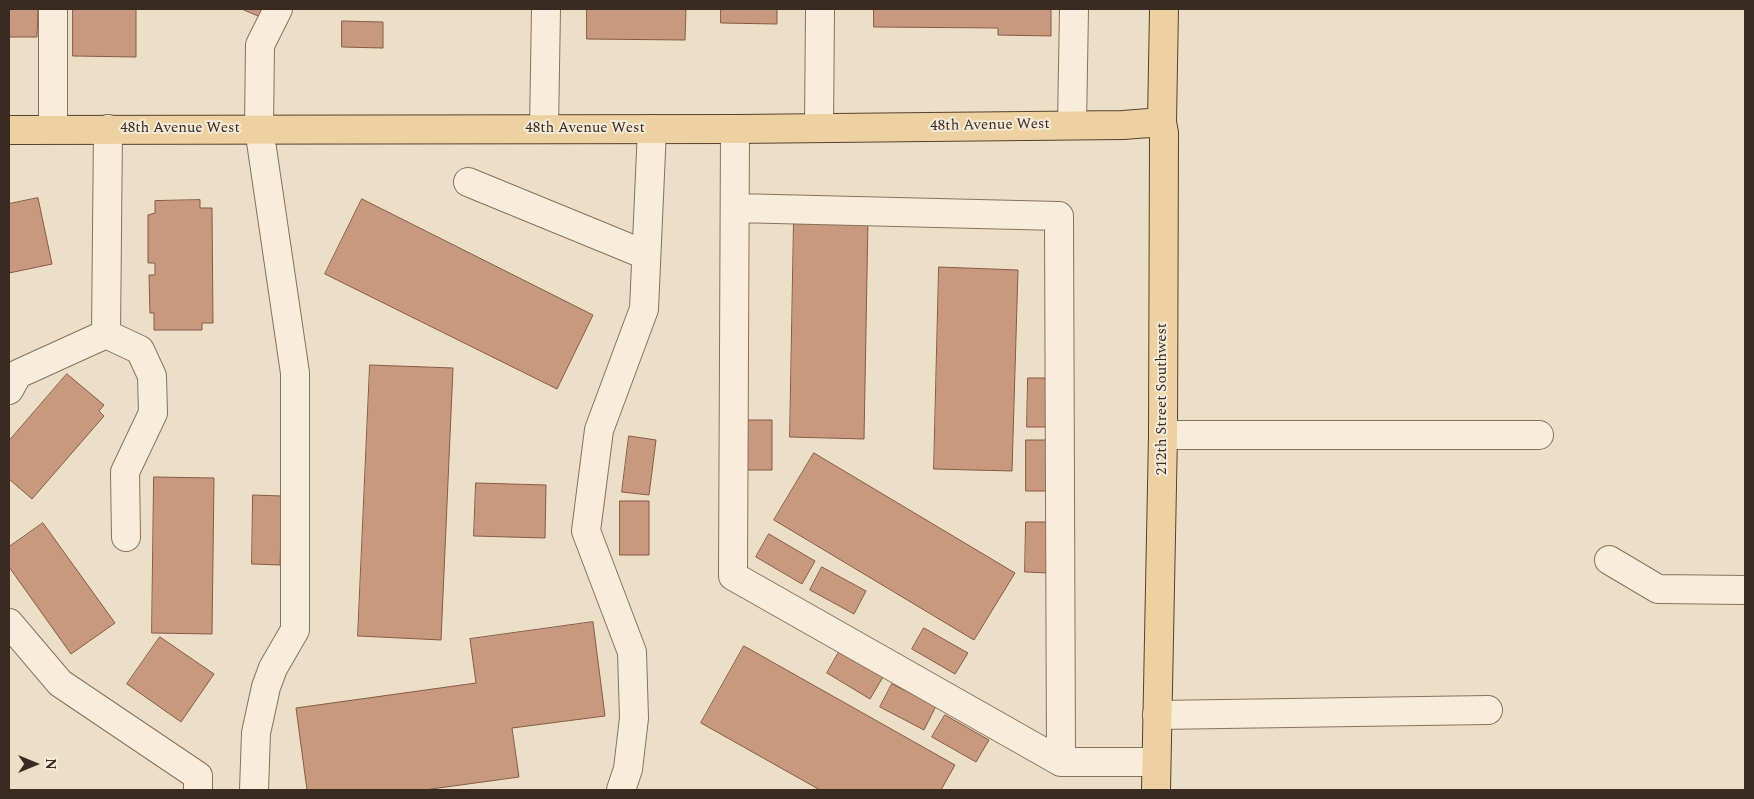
<!DOCTYPE html>
<style>
body{margin:0}
#map{position:relative;width:1754px;height:799px;overflow:hidden;background:#eddfc7;font-family:Spectral,serif}
canvas{display:block}
.frame{position:absolute;inset:0;border:10px solid #392b20;pointer-events:none}
.north{position:absolute;left:10px;top:739px;width:50px;height:50px;-webkit-text-stroke:4px #f4ead7;paint-order:stroke;rotate:90deg;font-size:14px;font-weight:700;line-height:20px;text-align:center;color:#392b20}
.north::after{content:'';display:block;margin:auto;width:18px;height:22px;background:#392b20;clip-path:polygon(50% 0,100% 100%,50% 72%,0 100%)}
</style>
<div id="map">
<canvas width="1754" height="799"></canvas>
<div class="frame"></div>
<div class="north">N</div>
</div>
<script>
const g = document.querySelector('canvas').getContext('2d');
g.lineJoin = 'round';
function paint(path, color) { g.fillStyle = color; g.fill(path, 'evenodd'); }
function trace(path, color, width, dash) { g.strokeStyle = color; g.lineWidth = width; g.lineCap = dash ? 'butt' : 'round'; g.setLineDash(dash || []); g.stroke(path); }
function drawText(font, color, halo, rows, align = 'center') {
  g.font = font + ' Spectral,serif'; g.lineWidth = 4; g.setLineDash([]); g.textBaseline = 'middle'; g.strokeStyle = halo; g.fillStyle = color; for (const [text, x, y, turn = 0] of rows) {
    g.save(); g.translate(x, y); g.rotate((+turn || 0) * Math.PI / 180); g.textAlign = isNaN(turn) ? turn : align; if (halo) g.strokeText(text, 0, 0); g.fillText(text, 0, 0); g.restore();
  }
}
const building = new Path2D(`
 M9,9H38L37,37H9Z
 M73,9H136V57L73,56Z
 M242,9H262L259,16Z
 M587,9H686L685,40L587,39Z
 M721,9H777V24L721,23Z
 M874,9H1051V36L998,35V28L874,27Z
 M342,21L383,22V48L342,47Z
 M38,198L52,264L9,273V204Z
 M362,199L593,315L557,389L325,274Z
 M200,200V208H212L213,323H202V330H154V313H150L149,275H155V263H148V215L155,213V201Z
 M794,218L868,219L864,439L790,437Z
 M939,267L1018,270L1012,471L934,469Z
 M370,365L453,368L441,640L358,636Z
 M67,374L104,405L99,411L104,416L32,499L9,479V441Z
 M1028,378H1053L1052,427H1027Z
 M747,420H772V470H747Z
 M629,436L656,440L649,495L622,492Z
 M1026,440H1052L1051,491H1026Z
 M814,453L1015,573L974,640L774,520Z
 M154,477L214,478L212,634L152,633Z
 M476,483L546,485L545,538L474,536Z
 M253,495L282,496L280,565L252,564Z
 M620,501H649V555H620Z
 M1026,522H1050V573L1025,572Z
 M43,523L115,623L71,654L9,567V547Z
 M769,534L815,561L802,584L756,557Z
 M822,567L866,591L854,614L810,590Z
 M593,622L605,716L512,728L519,777L424,790H307L296,708L476,683L470,639Z
 M924,628L968,653L955,674L912,649Z
 M160,637L214,674L181,722L127,684Z
 M744,646L955,765L941,790H820L701,723Z
 M839,652L883,677L870,699L827,673Z
 M892,684L936,706L924,730L880,707Z
 M945,715L989,740L976,762L932,737Z`);
const minor = new Path2D(`
 M53,9V129
 M1072,125L1074,9
 M819,128L820,9
 M544,129L546,9
 M735,129L733,576L1061,762H1156
 M468,182L646,255
 M735,208L1059,216L1061,762
 M106,334L140,350L152,376L153,413L125,472L126,537
 M9,390L18,374L106,334L108,129
 M1163,435H1539
 M1609,560L1658,589L1745,590
 M9,623L60,683L198,776V790
 M1157,715L1488,710
 M254,790L256,733L266,687L273,668L295,630V373L259,128L260,45L278,9
 M621,790L628,769L634,718L632,652L586,531L599,430L644,309L652,129`);
const major = new Path2D(`
 M9,130L735,129L1123,125L1162,122
 M1156,790L1163,435L1164,133L1162,122L1164,9`);
const streetNames = [
 ["48th Avenue West",990,126,-1],
 ["48th Avenue West",180,129],
 ["48th Avenue West",585,129],
 ["212th Street Southwest",1163,399,-90]
];
paint(building, '#c9997f');
trace(building, '#865a44', 1);
trace(minor, '#88715d', 30);
trace(major, '#564031', 30);
trace(minor, '#f8edda', 28);
trace(major, '#eed1a1', 28);
drawText('15px', '#392b20', '#f4ead7', streetNames);
</script>
